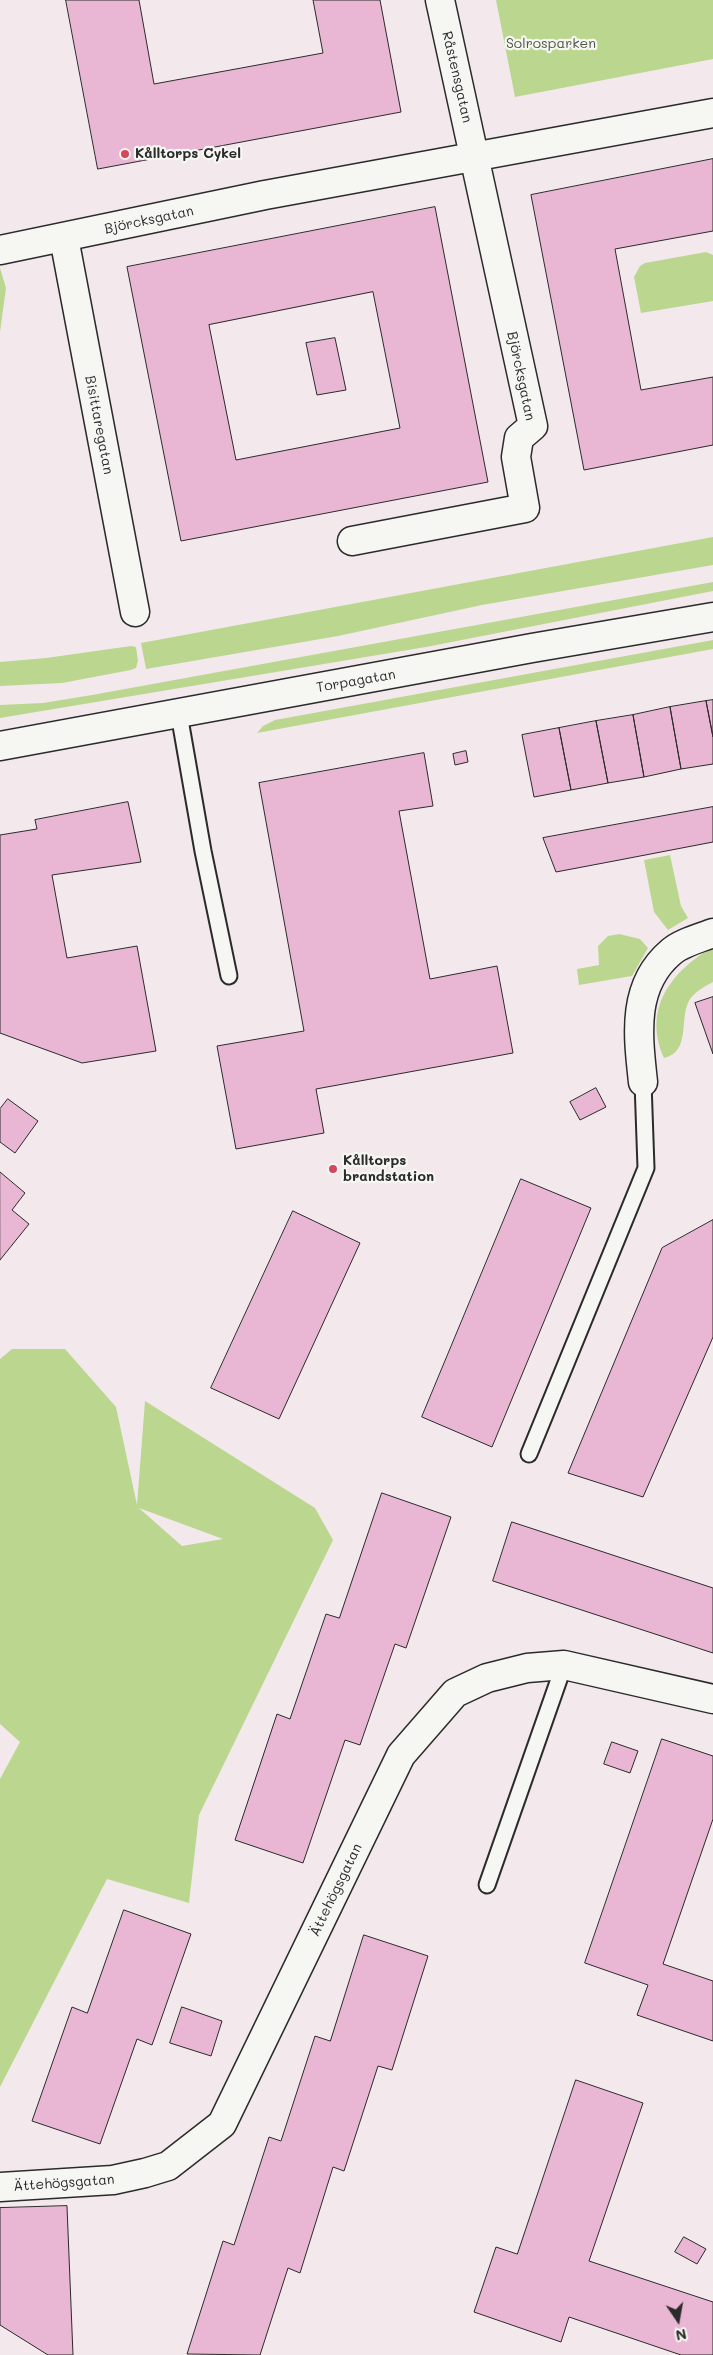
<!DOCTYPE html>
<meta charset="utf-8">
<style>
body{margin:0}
#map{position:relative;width:713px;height:2355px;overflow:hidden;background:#f3e9ec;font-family:Mali,sans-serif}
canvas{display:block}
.north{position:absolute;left:653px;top:2295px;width:50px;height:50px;-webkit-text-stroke:4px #f6f6f2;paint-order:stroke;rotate:168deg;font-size:14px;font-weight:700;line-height:20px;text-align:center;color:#2b2b2b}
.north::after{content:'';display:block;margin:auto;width:18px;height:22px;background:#2b2b2b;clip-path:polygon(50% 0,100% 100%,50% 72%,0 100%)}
</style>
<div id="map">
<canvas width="713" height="2355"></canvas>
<div class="north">N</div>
</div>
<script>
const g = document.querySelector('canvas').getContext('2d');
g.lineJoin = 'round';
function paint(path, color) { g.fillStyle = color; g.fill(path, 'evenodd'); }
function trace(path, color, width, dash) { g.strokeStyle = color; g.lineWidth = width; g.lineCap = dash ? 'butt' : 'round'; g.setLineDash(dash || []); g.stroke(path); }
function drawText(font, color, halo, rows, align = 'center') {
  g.font = font + ' Mali,sans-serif'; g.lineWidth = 4.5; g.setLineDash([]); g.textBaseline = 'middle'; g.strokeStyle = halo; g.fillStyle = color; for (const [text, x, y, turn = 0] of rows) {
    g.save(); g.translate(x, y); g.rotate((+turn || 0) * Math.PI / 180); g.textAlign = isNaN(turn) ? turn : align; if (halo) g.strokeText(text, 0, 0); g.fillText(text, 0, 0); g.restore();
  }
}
const green = new Path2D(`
 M496,0H713V59L515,97Z
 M706,252L713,255V301L641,313L634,277L640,266L645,263Z
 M0,268L6,288L0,332Z
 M713,537V565L482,605L338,636L146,669L141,643Z
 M713,582V591L426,647L0,718V705L43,703L92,695Z
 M713,640V649L257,733L263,726L275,720Z
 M131,646L136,647L138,661L136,668L131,670L62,683L0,686V662L46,658Z
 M670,855L681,906L688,918L668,930L654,912L644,860Z
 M619,934L640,939L648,948L632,976L579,985L577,969L599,965L598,946L608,936Z
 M713,947V982C705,986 693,993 689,1001C679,1019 691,1052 664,1058C642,1008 672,971 713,947Z
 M12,1349H65L116,1407L137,1505L145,1401L315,1508L333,1540L199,1815L189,1903L107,1879L0,2087V1779L20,1742L0,1724V1359ZM139,1508L223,1539L182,1546Z`);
const building = new Path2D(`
 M66,0H139L154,84L323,53L313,0H380L401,112L98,169Z
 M713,159V231L615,249L641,390L713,377V445L584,470L531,195Z
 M435,207L488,482L181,541L127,267ZM373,292L400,428L236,460L209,325Z
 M335,338L346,390L317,395L306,343Z
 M713,700V737L706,701Z
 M706,701L713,737V764L681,769L670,707Z
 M670,707L681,769L644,777L633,715Z
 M633,715L644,777L608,783L596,721Z
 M596,721L608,783L571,790L559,728Z
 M559,728L571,790L534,797L522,735Z
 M466,751L468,762L455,765L453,754Z
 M424,753L433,806L399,811L430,979L497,966L513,1053L316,1089L324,1133L236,1149L217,1046L304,1031L259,783Z
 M128,802L141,862L52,875L67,958L137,946L156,1051L82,1063L0,1033V835L37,829L35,820Z
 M713,807V842L614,861L556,872L543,838Z
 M713,997V1054L695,1003Z
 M596,1088L606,1107L580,1120L570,1102Z
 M8,1099L38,1121L15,1153L0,1142V1109Z
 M0,1172L25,1193L12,1210L29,1224L0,1260Z
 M521,1179L591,1208L492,1447L422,1417Z
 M293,1211L360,1243L279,1419L211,1388Z
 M713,1220V1337L643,1497L568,1473L662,1248Z
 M382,1493L451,1517L406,1648L395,1644L360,1745L345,1740L303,1863L235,1840L277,1714L290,1719L326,1614L339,1618Z
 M512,1522L713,1588V1653L493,1581Z
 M662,1739L713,1756V1819L663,1964L713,1981V2041L637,2015L648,1985L585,1963Z
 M612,1742L638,1751L630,1773L604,1764Z
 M124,1910L191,1934L152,2045L137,2039L100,2144L32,2121L72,2007L87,2013Z
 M364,1935L428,1956L392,2070L378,2066L344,2171L333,2167L300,2273L288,2268L260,2355L187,2354L223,2241L234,2245L269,2137L281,2141L315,2036L330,2041Z
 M182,2007L222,2021L211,2056L170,2043Z
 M576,2080L643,2103L589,2261L713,2302V2355H681L569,2317L561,2342L474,2312L496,2247L517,2254Z
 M67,2206L73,2355H48L0,2325V2208Z
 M684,2237L706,2249L697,2264L675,2252Z`);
const service = new Path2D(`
 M179,714L203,851L229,976
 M529,1454L646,1168L643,1082
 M487,1885L564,1665`);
const minor = new Path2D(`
 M64,238L135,612
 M0,250L265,195L713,113
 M352,541L525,508L516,457L519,438L533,426L440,0
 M643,1082C638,1036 631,986 671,952C681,943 700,938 713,933
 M0,2187L113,2180L145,2173L168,2166L222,2124L401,1755L455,1693L487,1678L527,1668L564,1665L713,1699`);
const tertiary = new Path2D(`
 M0,746L532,648L713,617`);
const markers = [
 [125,154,5,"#d1495b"],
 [333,1169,5,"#d1495b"]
];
const parkNames = [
 ["Solrosparken",551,44]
];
const streetNames = [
 ["Råstensgatan",457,77,77],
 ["Björcksgatan",149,220,-12],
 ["Björcksgatan",521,376,78],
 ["Bisittaregatan",99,425,79],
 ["Torpagatan",356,681,-10],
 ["Ättehögsgatan",336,1890,-64],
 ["Ättehögsgatan",64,2183,-4]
];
const poiNames = [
 ["Kålltorps Cykel",135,154],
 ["Kålltorps",343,1161],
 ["brandstation",343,1177]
];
paint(green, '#bbd78f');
paint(building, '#e9b6d3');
trace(building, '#2b2b2b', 1);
trace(service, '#2b2b2b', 19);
trace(minor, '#2b2b2b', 31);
trace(tertiary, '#2b2b2b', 31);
trace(service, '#f6f6f2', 15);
trace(minor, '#f6f6f2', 28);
trace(tertiary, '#f6f6f2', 28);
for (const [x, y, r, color] of markers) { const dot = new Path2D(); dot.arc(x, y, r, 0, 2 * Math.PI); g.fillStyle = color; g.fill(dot); trace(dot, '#f6f6f2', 2); }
drawText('14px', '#4f5644', '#f6f6f2', parkNames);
drawText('14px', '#2b2b2b', '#f6f6f2', streetNames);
drawText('bold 14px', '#2b2b2b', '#f6f6f2', poiNames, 'left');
</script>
